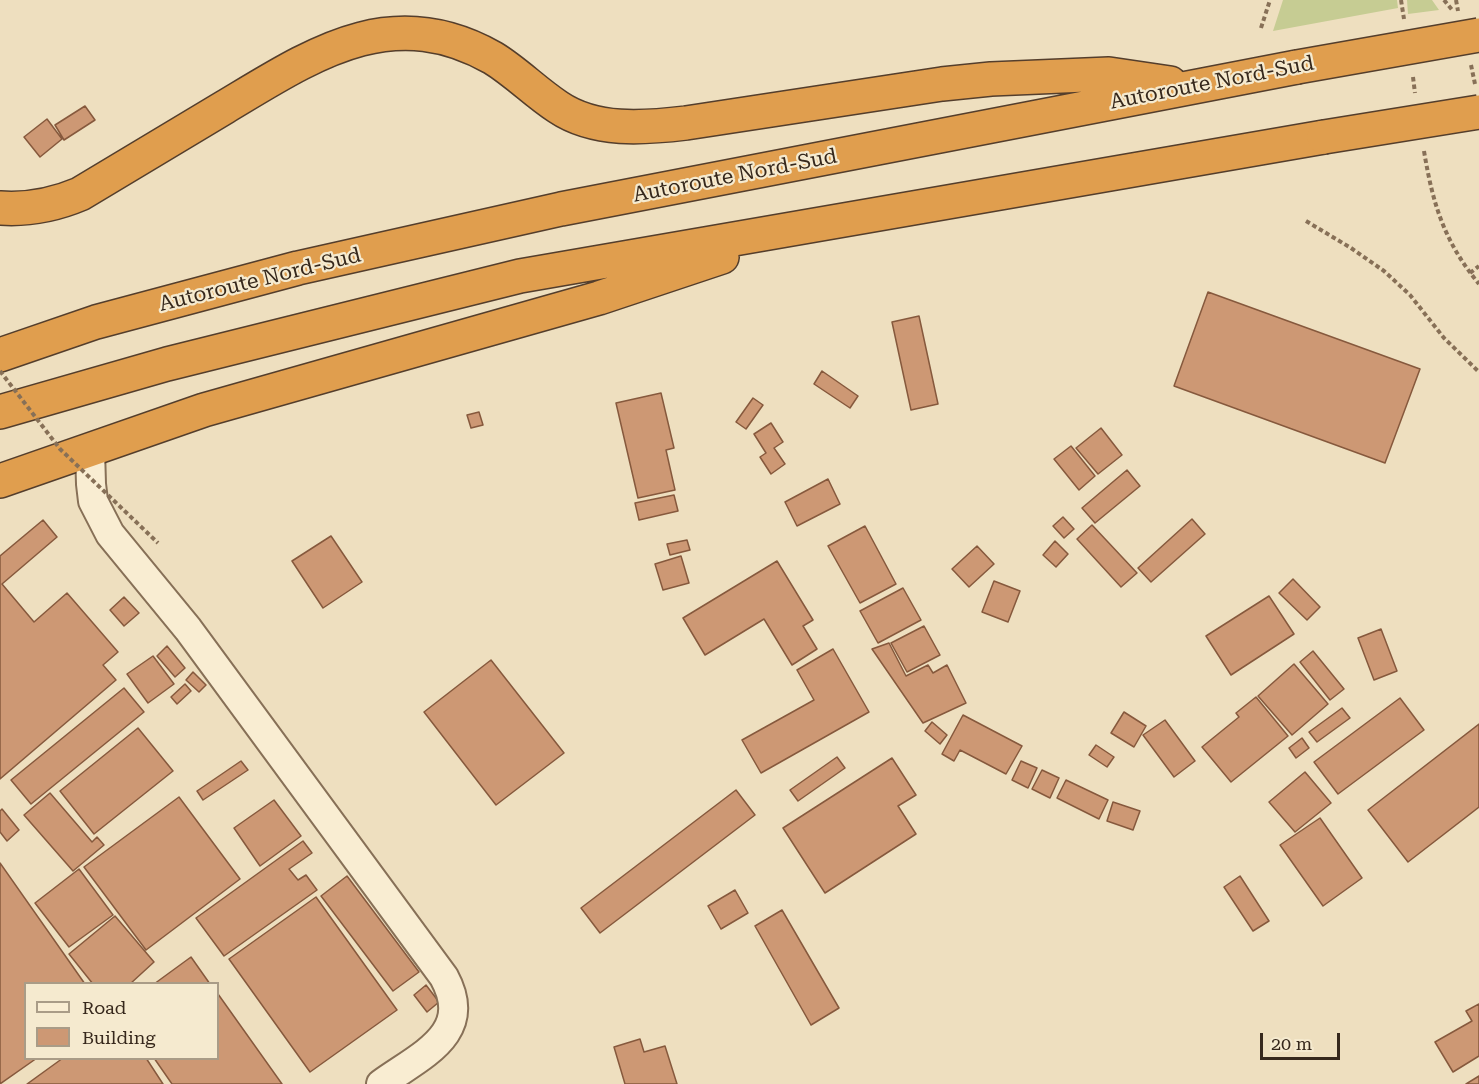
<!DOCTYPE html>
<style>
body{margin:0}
#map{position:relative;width:1479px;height:1084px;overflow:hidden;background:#eedfbf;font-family:"Roboto Serif",serif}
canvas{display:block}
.legend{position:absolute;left:24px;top:982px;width:195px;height:78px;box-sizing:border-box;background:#f5eacf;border:2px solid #a99c87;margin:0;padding:8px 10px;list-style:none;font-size:18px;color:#36281c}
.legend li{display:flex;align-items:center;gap:12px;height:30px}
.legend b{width:30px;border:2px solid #a99c87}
.scale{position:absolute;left:1260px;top:1033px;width:80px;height:27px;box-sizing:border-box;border:3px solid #36281c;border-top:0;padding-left:8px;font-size:18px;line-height:21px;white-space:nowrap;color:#36281c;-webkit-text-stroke:4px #f5eacf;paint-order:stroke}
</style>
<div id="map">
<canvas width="1479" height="1084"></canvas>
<ul class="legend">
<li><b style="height:8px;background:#f9edd2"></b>Road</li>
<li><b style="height:16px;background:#cd9874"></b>Building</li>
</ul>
<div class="scale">20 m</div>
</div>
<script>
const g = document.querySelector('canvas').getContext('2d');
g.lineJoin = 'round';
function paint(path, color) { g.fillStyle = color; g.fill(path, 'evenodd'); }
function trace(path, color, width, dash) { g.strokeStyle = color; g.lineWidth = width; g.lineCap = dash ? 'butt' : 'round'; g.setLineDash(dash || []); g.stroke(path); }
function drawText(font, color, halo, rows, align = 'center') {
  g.font = font + ' "Roboto Serif",serif'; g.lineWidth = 4.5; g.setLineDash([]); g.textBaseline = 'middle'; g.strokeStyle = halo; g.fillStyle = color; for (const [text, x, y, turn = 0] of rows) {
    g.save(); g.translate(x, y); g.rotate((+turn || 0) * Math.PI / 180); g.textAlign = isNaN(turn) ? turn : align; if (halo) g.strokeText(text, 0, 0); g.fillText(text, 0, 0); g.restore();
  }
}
const green = new Path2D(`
 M1283,0H1397L1398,8L1273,31Z
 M1407,0H1432L1439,10L1408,14Z`);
const building = new Path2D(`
 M85,106L95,120L64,140L55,125Z
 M47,119L62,139L40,157L24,137Z
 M1208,292L1420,369L1385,463L1174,386Z
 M919,316L938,404L911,410L892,322Z
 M822,371L858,396L850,408L814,384Z
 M661,393L674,448L666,450L675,490L638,498L616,403Z
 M753,398L763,405L746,429L736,422Z
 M479,412L483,425L471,428L467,415Z
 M771,423L783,442L774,448L785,464L771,474L760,457L766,453L754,434Z
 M1101,428L1122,455L1098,474L1076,448Z
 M1071,446L1095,476L1079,490L1054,459Z
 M1127,470L1140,486L1095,523L1082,508Z
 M828,479L840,504L797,526L785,502Z
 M674,495L678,511L639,520L635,503Z
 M1063,517L1074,529L1064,538L1053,526Z
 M1192,519L1205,534L1151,582L1138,568Z
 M43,520L57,537L2,584L34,622L67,593L118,652L103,665L116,680L0,779V556Z
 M1092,525L1137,573L1121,587L1077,539Z
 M865,526L896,584L860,603L828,546Z
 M331,536L362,582L323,608L292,561Z
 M687,540L690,550L670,555L667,544Z
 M1055,541L1068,554L1056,567L1043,555Z
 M977,546L994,564L969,587L952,569Z
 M681,556L689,583L663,590L655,564Z
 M777,561L813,620L803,626L817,649L792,665L764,619L705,655L683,618Z
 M1293,579L1320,607L1307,620L1279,593Z
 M994,581L1020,591L1008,622L982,612Z
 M903,588L921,620L878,643L860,611Z
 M1269,596L1294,634L1231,675L1206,636Z
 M124,597L139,613L124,626L110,610Z
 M924,626L940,655L907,672L891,643Z
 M1381,629L1397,671L1374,680L1358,638Z
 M889,643L906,676L928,665L933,673L947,665L966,703L923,723L872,649Z
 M167,646L185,668L175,677L157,656Z
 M833,649L869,712L761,773L742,740L814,700L797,670Z
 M1313,651L1344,689L1330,700L1300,662Z
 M153,656L174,684L148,703L127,674Z
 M491,660L564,753L496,805L424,712Z
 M1294,664L1328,704L1292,735L1258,696Z
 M193,672L206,685L199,692L186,680Z
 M185,684L191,691L177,704L171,697Z
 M124,688L144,712L31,804L11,780Z
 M1256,697L1288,736L1231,782L1202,747L1239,717L1236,713Z
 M1400,698L1424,730L1338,794L1314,762Z
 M1342,708L1350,718L1317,742L1309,732Z
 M1124,712L1146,726L1134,747L1111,733Z
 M963,715L1022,746L1006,774L960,750L954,761L942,754Z
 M1165,720L1195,761L1174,777L1143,735Z
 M932,722L947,735L940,744L925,731Z
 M1479,724V807L1408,862L1368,810Z
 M138,728L173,771L94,834L60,791Z
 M1302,738L1309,748L1296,758L1289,748Z
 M1096,745L1114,757L1107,767L1089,755Z
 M837,757L845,768L798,801L790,790Z
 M892,758L916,795L898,806L916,834L825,893L783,828Z
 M241,761L248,770L203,800L197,791Z
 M1021,761L1037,768L1028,788L1012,780Z
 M1042,770L1059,778L1050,798L1032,789Z
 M1305,772L1331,803L1295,832L1269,802Z
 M1066,780L1108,800L1099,819L1057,798Z
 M736,790L755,815L600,933L581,908Z
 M50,793L92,842L97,837L104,845L73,871L24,815Z
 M179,797L240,879L146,950L84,867Z
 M274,800L301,836L260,866L234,828Z
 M1113,802L1140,811L1133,830L1107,821Z
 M2,809L19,830L7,841L0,832V811Z
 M1320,818L1362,878L1323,906L1280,845Z
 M303,841L312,853L289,869L298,880L306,875L317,890L224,956L196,918Z
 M0,863L85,984H26V1058H37L0,1084Z
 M79,869L113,915L69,947L35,903Z
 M347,876L419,972L393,991L321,896Z
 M1240,876L1269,921L1253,931L1224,887Z
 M735,890L748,913L721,929L708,906Z
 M316,897L397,1010L310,1072L229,959Z
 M782,910L839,1008L811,1025L755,926Z
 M115,916L154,962L130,984H93L69,954Z
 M191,957L210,984H154Z
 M426,985L439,1002L427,1012L414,995Z
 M218,994L282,1084H172L154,1058H218Z
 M1479,1004V1056L1453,1072L1435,1042L1472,1021L1466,1011Z
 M640,1039L644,1052L665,1046L677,1084H625L614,1047Z
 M63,1058H146L163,1084H27Z
 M1479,1076V1084H1466Z`);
const path = new Path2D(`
 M1401,0L1404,19
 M1444,0L1453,11
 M1456,0L1458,11
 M1261,28L1270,0
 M1471,65L1475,84
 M1413,77L1415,93
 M1424,151C1433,205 1444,241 1479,284
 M1306,221L1351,248L1384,271L1410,295L1444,338L1479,372
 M1470,273L1479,266`);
const minor = new Path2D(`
 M90,450L91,484L93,501L110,534L188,629L444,977C475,1034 421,1055 381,1084`);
const motorway = new Path2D(`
 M0,208C29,210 54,205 80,194C128,165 177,136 225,107C312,55 391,0 493,58C516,72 535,92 558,107C595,132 644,128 686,123L942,84L991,79L1109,74L1170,83
 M0,355L96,322L298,268L561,209L1297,67
 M0,412L167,364L520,276L1324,137
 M0,481L204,410L599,298L722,257`);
const pathBridge = new Path2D(`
 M0,371L60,449L158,543`);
const motorwayBridge = new Path2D(`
 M1297,67L1479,35
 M1324,137L1479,112`);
const streetNames = [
 ["Autoroute Nord-Sud",1212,83,-11],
 ["Autoroute Nord-Sud",735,176,-11],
 ["Autoroute Nord-Sud",260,280,-14]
];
paint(green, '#c6cc93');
paint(building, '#cd9874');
trace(building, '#86593d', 1.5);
trace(minor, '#877057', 32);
trace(motorway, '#543e2c', 36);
trace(path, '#877057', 4, [4.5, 3]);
trace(minor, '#f9edd2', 28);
trace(motorway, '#e09e4e', 33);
trace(motorwayBridge, '#543e2c', 36, []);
trace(pathBridge, '#877057', 4, [4.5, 3]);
trace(motorwayBridge, '#e09e4e', 33);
drawText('21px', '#36281c', '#f5eacf', streetNames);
</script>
